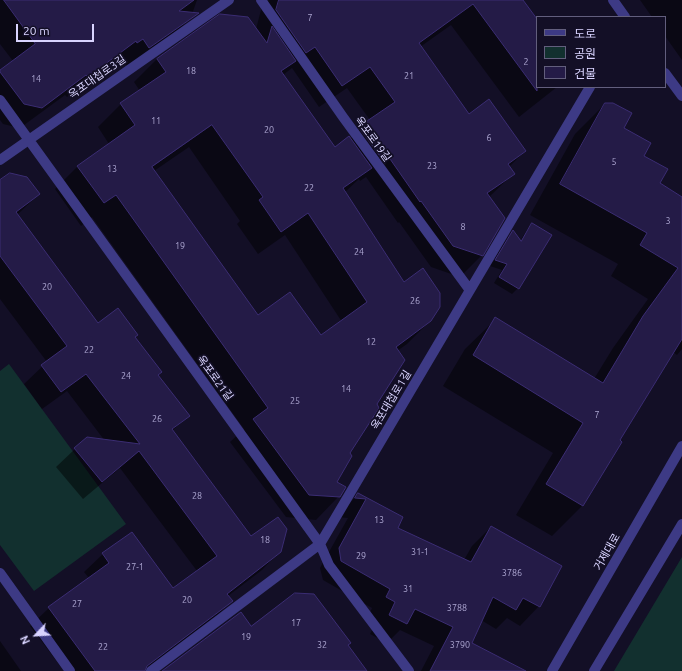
<!DOCTYPE html>
<meta charset="utf-8">
<style>
body{margin:0}
#map{position:relative;width:682px;height:671px;overflow:hidden;background:#130f26;font-family:Ubuntu,"Noto Sans KR",sans-serif}
canvas{display:block}
.legend{position:absolute;left:536px;top:16px;width:130px;height:72px;box-sizing:border-box;background:#130f26;border:1px solid #625e7d;margin:0;padding:5px 7px;list-style:none;font-size:12px;color:#d9d4ff}
.legend li{display:flex;align-items:center;gap:8px;height:20px}
.legend b{width:20px;border:1px solid #625e7d}
.north{position:absolute;left:16px;top:615px;width:40px;height:40px;-webkit-text-stroke:3px #130f26;paint-order:stroke;rotate:245deg;font-size:11px;font-weight:700;line-height:16px;text-align:center;color:#d9d4ff}
.north::after{content:'';display:block;margin:auto;width:14px;height:18px;background:#d9d4ff;clip-path:polygon(50% 0,100% 100%,50% 72%,0 100%)}
.scale{position:absolute;left:16px;top:24px;width:78px;height:18px;box-sizing:border-box;border:2px solid #d9d4ff;border-top:0;padding-left:5px;font-size:12px;line-height:14px;white-space:nowrap;color:#d9d4ff;-webkit-text-stroke:3px #130f26;paint-order:stroke}
</style>
<div id="map">
<canvas width="682" height="671"></canvas>
<ul class="legend">
<li><b style="height:5px;background:#3d3a85"></b>도로</li>
<li><b style="height:11px;background:#12302f"></b>공원</li>
<li><b style="height:11px;background:#241b47"></b>건물</li>
</ul>
<div class="north">N</div>
<div class="scale">20 m</div>
</div>
<script>
const g = document.querySelector('canvas').getContext('2d');
g.lineJoin = 'round';
function paint(path, color) { g.fillStyle = color; g.fill(path, 'evenodd'); }
function trace(path, color, width, dash) { g.strokeStyle = color; g.lineWidth = width; g.lineCap = dash ? 'butt' : 'round'; g.setLineDash(dash || []); g.stroke(path); }
function drawText(font, color, halo, rows, align = 'center') {
  g.font = font + ' Ubuntu,"Noto Sans KR",sans-serif'; g.lineWidth = 3.5; g.setLineDash([]); g.textBaseline = 'middle'; g.strokeStyle = halo; g.fillStyle = color; for (const [text, x, y, turn = 0] of rows) {
    g.save(); g.translate(x, y); g.rotate((+turn || 0) * Math.PI / 180); g.textAlign = isNaN(turn) ? turn : align; if (halo) g.strokeText(text, 0, 0); g.fillText(text, 0, 0); g.restore();
  }
}
const green = new Path2D(`
 M9,364L126,524L34,591L0,545V371Z
 M682,557V671H614Z`);
const shadow = new Path2D(`
 M0,0H197L191,17L171,38L128,68L122,58L116,62L115,61L67,97L65,95L20,128L3,124L0,120V71L13,61L0,44Z
 M269,0H522L537,20V87H557L519,117L451,25L420,47L468,116L525,151L509,167L513,174L489,197L482,255L460,277L431,267L399,222L398,223L366,177L360,181L359,179L344,193L430,321L407,344L397,351L375,404L335,482L339,496L316,520L286,517L230,442L244,429L92,217L81,226L55,189L78,166L109,144L98,127L121,104L140,91L134,82L157,59L255,33L262,6ZM292,68L319,107L347,88L370,120L350,139L334,148L283,75ZM360,131H362L386,164L385,165ZM189,147L240,221L237,224L258,254L285,235L342,322L321,337L258,316L154,171Z
 M640,0H682V60L665,36V17H652Z
 M605,104L643,156L658,183L682,198V349L677,355L673,352L619,441L621,442L582,506L552,536L516,515L553,453L443,386L465,349L496,319L594,379L613,348L648,299L611,276L618,264L530,215L575,134Z
 M0,181L39,194L17,215L98,324L134,337L157,375L188,415L172,431L251,537L280,551L262,570L228,596L231,601L213,620L145,671H64L30,626L49,608L89,578L84,572L103,554L172,589L197,571L120,468L83,499L56,467L75,449L105,441L67,391L42,409L24,384L47,362L0,299Z
 M532,224L518,288L512,294L494,283L502,270L490,266L508,237L513,231L520,241L527,230Z
 M358,494L402,517L396,528L464,560L472,546L491,527L561,567L539,606L520,626L507,618L496,629L481,620L470,643L496,671H421L434,646L400,630L387,643L370,634L377,621L368,617L372,608L323,580L320,568L348,518L337,517Z
 M0,641L21,671H0Z`);
const building = new Path2D(`
 M4,0H194L179,11L199,13L149,48L143,39L137,43L136,41L88,77L86,75L42,108L24,104L0,72V70L35,44Z
 M279,0H523L537,19V91L473,4L419,43L469,114L489,99L526,151L508,164L515,174L487,193L505,218L483,256L453,246L421,201L420,202L388,156L383,160L360,129L368,123L367,121L395,102L370,67L342,86L315,47L306,53L276,10Z
 M220,14L248,17L267,43L272,26L296,61L281,71L335,147L349,136L372,168L343,188L404,282L423,268L440,293V307L431,321L396,347L405,360L377,404L379,408L350,453L352,456L337,482L346,487L340,497L309,495L253,419L268,408L116,195L104,203L77,166L135,125L120,103L166,72L157,59ZM212,125L263,197L259,200L281,232L308,213L367,302L321,335L290,292L258,315L152,167Z
 M605,103H613L632,113L624,128L651,143L644,156L668,169L660,183L682,197V339L620,440L622,442L583,506L546,484L583,423L473,355L495,317L603,383L643,316L678,268L640,245L647,233L560,184Z
 M10,173L27,177L40,194L16,212L98,323L118,308L138,335L135,337L162,372L158,375L190,416L172,429L251,536L278,517L287,529L281,552L227,594L233,601L147,666L145,671H95L48,607L109,563L102,553L132,532L173,588L217,556L139,451L102,482L74,448L87,437L140,444L86,374L61,392L41,365L67,346L0,256V180Z
 M532,223L552,235L519,289L499,277L507,264L495,260L513,230L521,241Z
 M358,493L403,517L398,528L471,562L491,526L562,566L540,607L523,598L516,610L493,597L472,643L526,671H430L453,627L415,609L407,624L389,615L395,602L386,597L390,589L341,561L339,548L366,499L355,498Z
 M295,593L314,594L351,643L348,645L367,671H162L241,612L251,626Z`);
const minor = new Path2D(`
 M261,0L343,117L469,289
 M0,100L320,544L329,565L409,671
 M0,160L229,0
 M0,573L70,671
 M151,671L320,544L590,87`);
const tertiary = new Path2D(`
 M613,0L625,17
 M665,73L682,96
 M552,671L682,446
 M594,671L682,524`);
const numberNames = [
 ["7",310,18],
 ["2",526,62],
 ["18",191,71],
 ["21",409,76],
 ["14",36,79],
 ["11",156,121],
 ["20",269,130],
 ["6",489,138],
 ["5",614,162],
 ["23",432,166],
 ["13",112,169],
 ["22",309,188],
 ["3",668,221],
 ["8",463,227],
 ["19",180,246],
 ["24",359,252],
 ["20",47,287],
 ["26",415,301],
 ["12",371,342],
 ["22",89,350],
 ["24",126,376],
 ["14",346,389],
 ["25",295,401],
 ["7",597,415],
 ["26",157,419],
 ["28",197,496],
 ["13",379,520],
 ["18",265,540],
 ["31-1",420,552],
 ["29",361,556],
 ["27-1",135,567],
 ["3786",512,573],
 ["31",408,589],
 ["20",187,600],
 ["27",77,604],
 ["3788",457,608],
 ["17",296,623],
 ["19",246,637],
 ["32",322,645],
 ["3790",460,645],
 ["22",103,647]
];
const streetNames = [
 ["옥포대첩로3길",97,77,-35],
 ["옥포로19길",373,139,54],
 ["옥포로21길",215,378,54],
 ["옥포대첩로1길",391,400,-59],
 ["거제대로",607,552,-60]
];
paint(green, '#12302f');
paint(shadow, '#0007');
paint(building, '#241b47');
trace(building, '#3b2d73', 1);
trace(minor, '#3d3a85', 10);
trace(tertiary, '#3d3a85', 10);
drawText('9px', '#aca6d1', null, numberNames);
drawText('11px', '#d9d4ff', '#130f26', streetNames);
</script>
